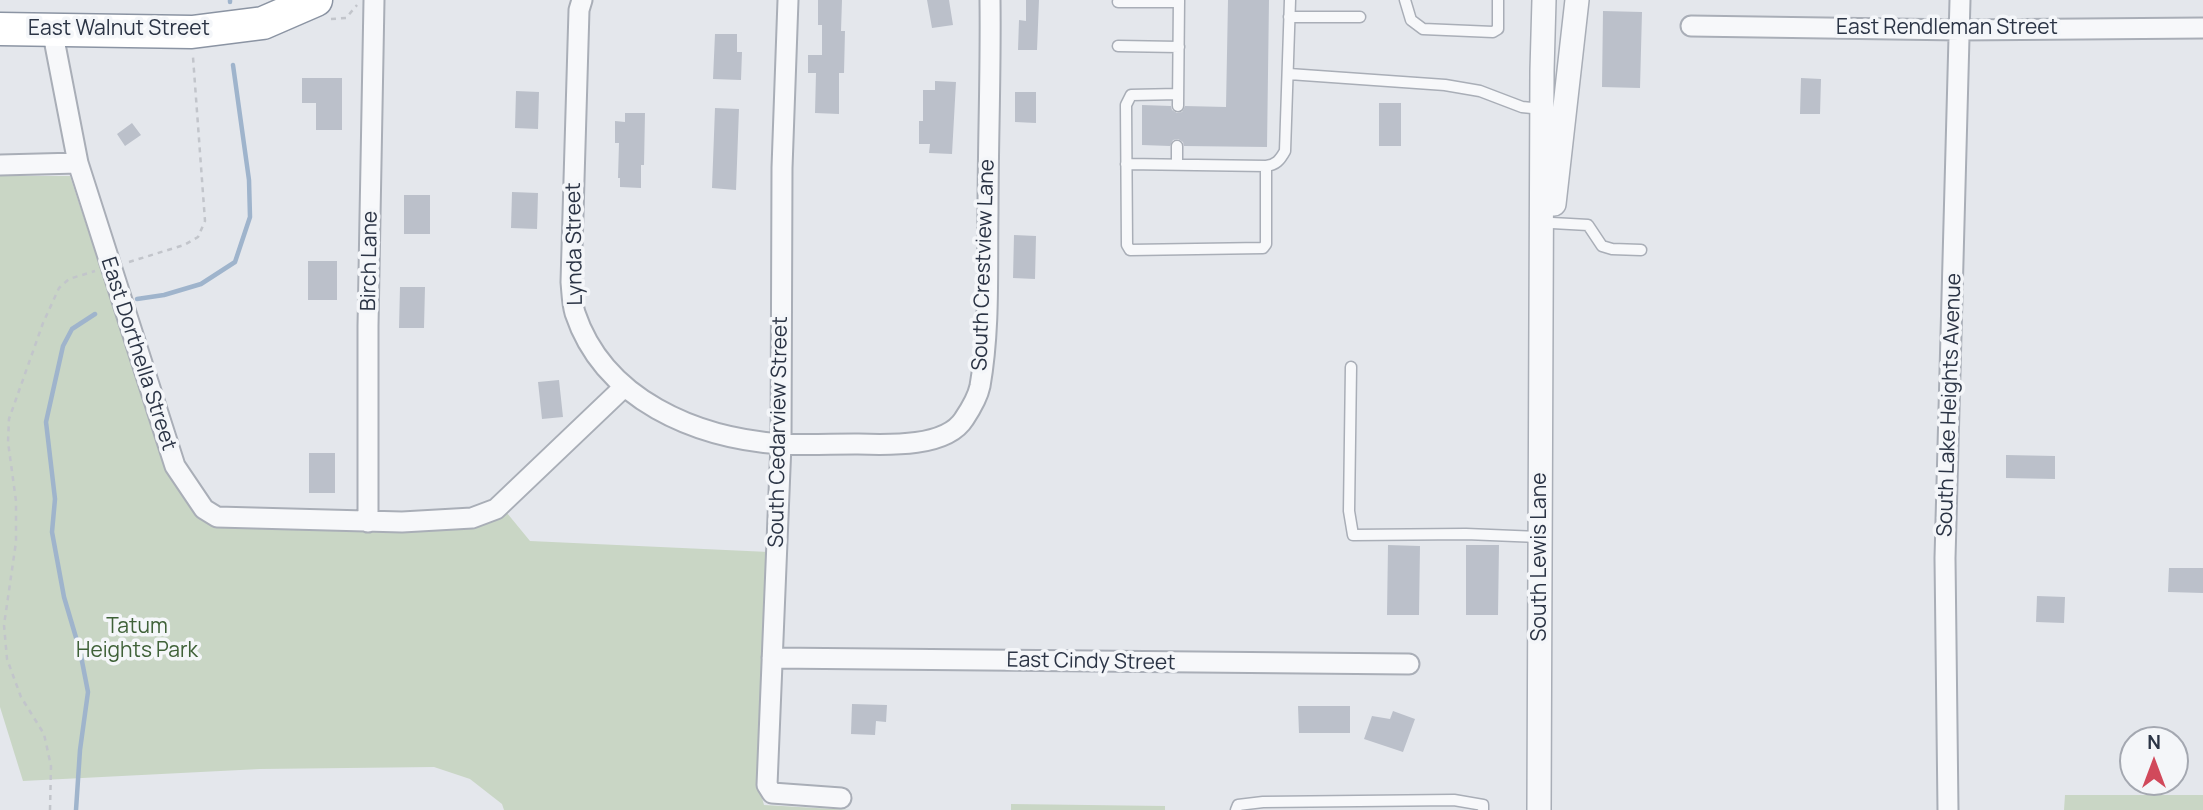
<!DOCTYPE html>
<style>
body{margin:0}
#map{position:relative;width:2203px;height:810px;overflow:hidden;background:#e4e7ec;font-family:Manrope,sans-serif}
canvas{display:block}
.north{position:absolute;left:2119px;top:726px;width:70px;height:70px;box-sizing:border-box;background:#f4f6f9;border:2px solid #a4a8b1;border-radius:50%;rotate:0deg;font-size:19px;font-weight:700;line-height:28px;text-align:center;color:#2b3445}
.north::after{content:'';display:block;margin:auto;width:24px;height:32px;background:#d1495b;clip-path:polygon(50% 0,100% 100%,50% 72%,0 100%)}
</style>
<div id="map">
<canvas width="2203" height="810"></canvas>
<div class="north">N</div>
</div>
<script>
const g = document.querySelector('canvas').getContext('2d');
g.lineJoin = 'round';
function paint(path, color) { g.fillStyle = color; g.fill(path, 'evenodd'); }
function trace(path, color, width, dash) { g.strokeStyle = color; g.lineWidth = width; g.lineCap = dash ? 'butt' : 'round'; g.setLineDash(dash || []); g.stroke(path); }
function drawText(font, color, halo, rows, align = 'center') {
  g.font = font + ' Manrope,sans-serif'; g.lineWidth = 7; g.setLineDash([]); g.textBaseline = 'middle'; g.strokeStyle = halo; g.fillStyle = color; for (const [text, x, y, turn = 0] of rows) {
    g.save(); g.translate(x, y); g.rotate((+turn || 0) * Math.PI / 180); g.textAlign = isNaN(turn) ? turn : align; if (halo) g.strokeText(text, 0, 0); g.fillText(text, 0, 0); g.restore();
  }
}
const green = new Path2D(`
 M0,176H70L167,469L195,513L215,526L406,530L477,525L507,513L530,541L769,552L759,787L764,805L851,810H504L502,804L470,779L434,767L260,769L23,781L0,707Z
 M2065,795H2203V810H2064Z
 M1011,804L1165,806V810H1011Z`);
const stream = new Path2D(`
 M230,2V0
 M137,299L164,295L201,284L235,262L250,217L249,180L233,65
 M76,810L80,750L88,692L80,651L64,597L52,532L55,499L46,422L63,346L72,329L95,314`);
const building = new Path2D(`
 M818,0H842L841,31H845L844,73H839V114L815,113L816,73H808V55H822V25H818Z
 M927,0H949L953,25L932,28Z
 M1026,0H1039L1037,50H1018L1019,20L1026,21Z
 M1228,0H1269L1267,147L1184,146L1183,142L1178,139L1173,140L1170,146L1142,145V105L1171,106L1172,110L1177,113L1182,112L1185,106L1226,107Z
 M1603,11L1642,12L1640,88L1602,87Z
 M715,34H737V52H742L741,80L713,79Z
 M302,78H342V130H316V103H302Z
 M1801,78L1821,79L1820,114H1800Z
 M935,81L956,82L952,154L929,153L930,144H919V121H923V90H935Z
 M516,91L539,92L538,129L515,128Z
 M1015,92H1036V123L1015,122Z
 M1379,103H1401V146H1379Z
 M715,108L739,109L736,190L712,188Z
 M625,113H645L644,165H641V188L620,187V178H618L619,143H615V121L625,122Z
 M132,123L141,135L125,146L117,134Z
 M512,192L538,193L537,229L511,228Z
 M404,195H430V234H404Z
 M1014,235L1036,236L1035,279L1013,278Z
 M308,261H337V300H308Z
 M400,287H425L424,328H399Z
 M559,380L563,417L542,419L538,382Z
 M309,453H335V493H309Z
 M2006,455L2055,456V479L2006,478Z
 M1388,545L1420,546L1419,615H1387Z
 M1466,545H1499L1498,615H1466Z
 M2169,568H2203V593L2168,592Z
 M2037,596L2065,597L2064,623L2036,622Z
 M852,704L887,705L886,722L876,721L875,735L851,734Z
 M1298,706H1350V733H1299Z
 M1393,711L1415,719L1403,752L1364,739L1372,716L1390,719Z`);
const path = new Path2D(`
 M331,19L346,18L357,5
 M129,262L184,245L198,237L205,221L193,57
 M50,810L51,766L44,734L21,697L7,659L4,625L16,542V501L8,442L9,419L43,323L59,288L69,279L95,271`);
const service = new Path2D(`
 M1405,0L1411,20L1423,29L1493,32L1498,29V0
 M1118,2H1179
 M1289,17H1360
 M1118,46L1179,47
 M1289,74L1445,85L1480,91L1522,107L1542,109
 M1178,94L1131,95L1126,105L1127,245L1130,250L1263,248L1266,244V166
 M1178,106L1179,0
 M1126,164L1266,166C1276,165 1280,160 1285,151L1290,0
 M1177,164V146
 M1552,223L1588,225L1602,246L1612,249L1641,250
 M1351,367L1349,511L1353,535L1466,534L1539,537
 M1236,810L1238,805L1263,802L1454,800L1483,805V810`);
const minor = new Path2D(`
 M582,0L579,10L571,282C572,292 572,303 575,313C604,400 696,438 781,444C805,445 831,444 855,444C886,445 946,448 964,419C970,410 978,396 980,386C990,329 987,269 988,212C988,141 991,70 990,0
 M788,0L782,168L781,444L767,785L772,793L841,798
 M1691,26L1960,30L2203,28
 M52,29L78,163L175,466L204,509L217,517L402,522L472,518L496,509L624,387
 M0,165L78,163
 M368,522V326L374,0
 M772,658L1409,664
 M1948,810L1945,558L1960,0`);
const tertiary = new Path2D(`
 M1554,204L1577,0
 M1539,810L1542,71L1544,0`);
const trunk = new Path2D(`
 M0,29L192,32L263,23L316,0`);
const streetNames = [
 ["East Rendleman Street",1947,28],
 ["East Walnut Street",119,29],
 ["Lynda Street",575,244,-91],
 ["Birch Lane",370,261,-89],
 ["South Crestview Lane",984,265,-88],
 ["East Dorthella Street",138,354,72],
 ["South Lake Heights Avenue",1950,405,-88],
 ["South Cedarview Street",779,432,-89],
 ["South Lewis Lane",1540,557,-90],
 ["East Cindy Street",1091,662,1]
];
const parkNames = [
 ["Tatum",137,627],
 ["Heights Park",137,651]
];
paint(green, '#c9d6c5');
trace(stream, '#9fb4cc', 4.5);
paint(building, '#bbc0ca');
trace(service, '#a9aeb7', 13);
trace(minor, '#a9aeb7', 23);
trace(tertiary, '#a9aeb7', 26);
trace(trunk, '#8b94a3', 35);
trace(path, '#c2c5cb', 2.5, [5, 5]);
trace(service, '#f7f8fa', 10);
trace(minor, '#f7f8fa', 19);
trace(tertiary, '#f7f8fa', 23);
trace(trunk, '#fff', 32);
drawText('21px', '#2b3445', '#f4f6f9', streetNames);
drawText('21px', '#3f6138', '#f4f6f9', parkNames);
</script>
